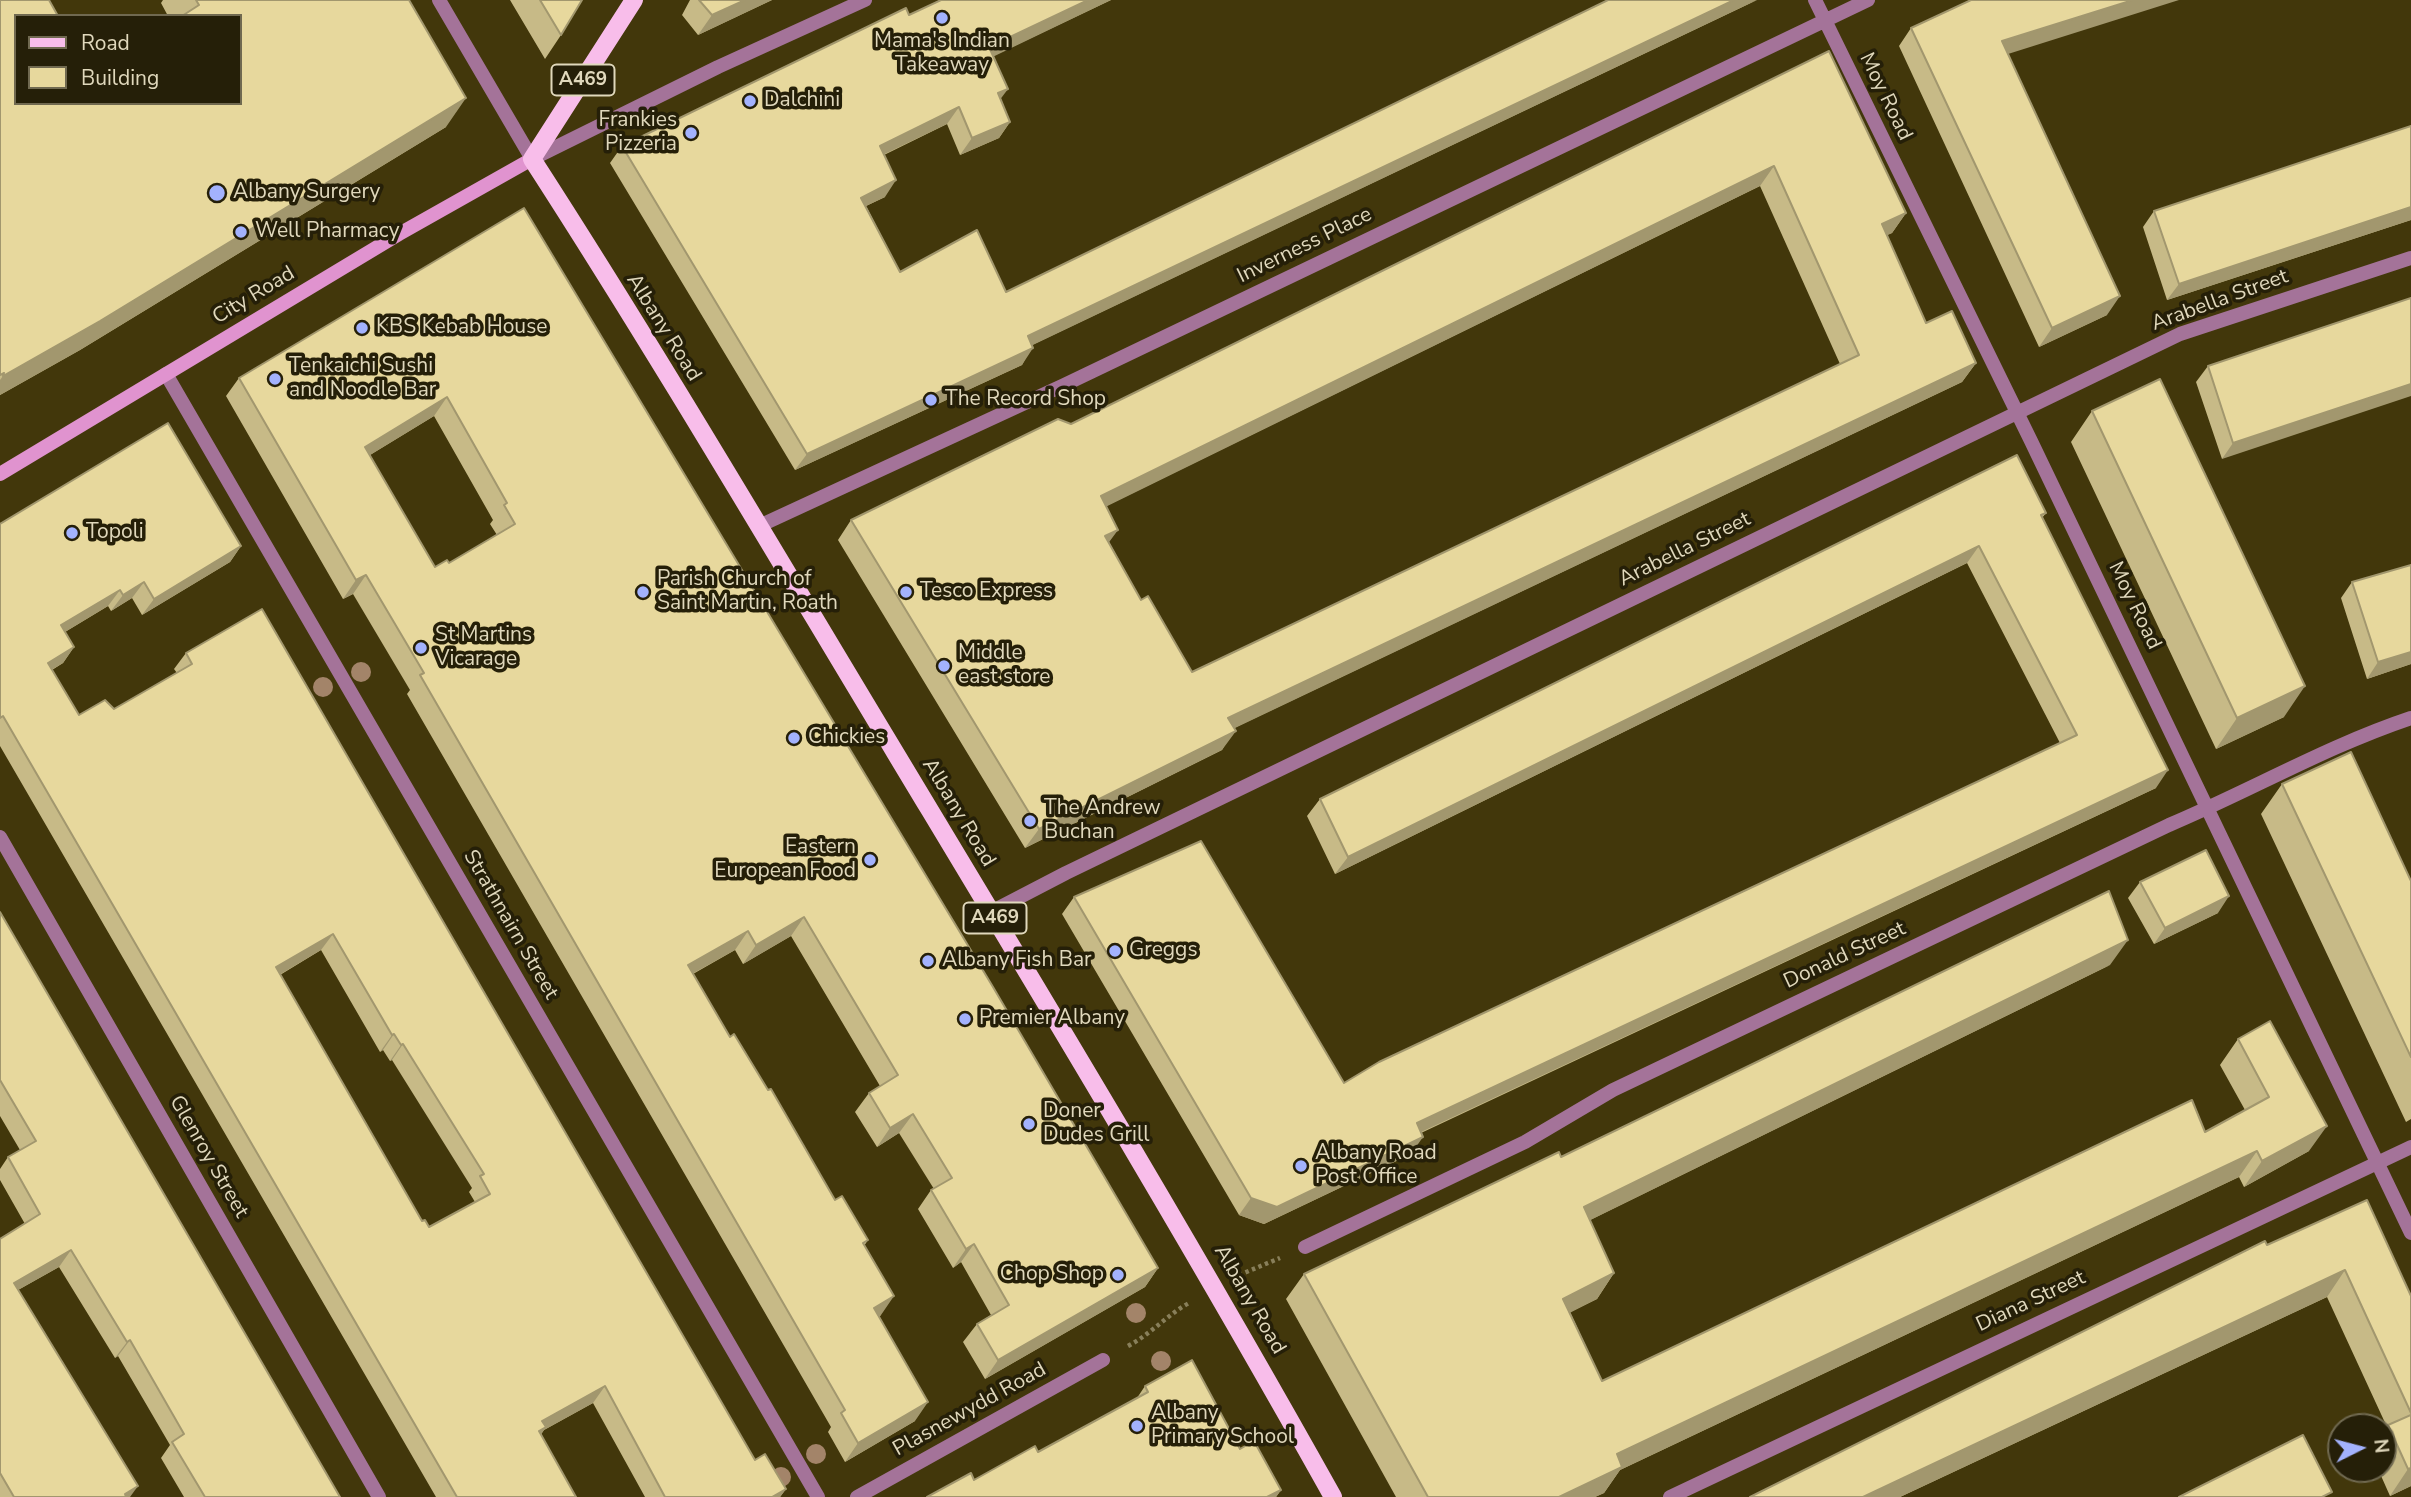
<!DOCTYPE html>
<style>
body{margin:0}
#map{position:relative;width:2411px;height:1497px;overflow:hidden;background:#42370b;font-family:"Nunito Sans",sans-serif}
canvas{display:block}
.legend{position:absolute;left:14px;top:14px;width:228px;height:91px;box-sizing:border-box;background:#251f08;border:2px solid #706950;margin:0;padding:9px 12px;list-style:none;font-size:21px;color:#e0d8bc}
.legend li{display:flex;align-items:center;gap:14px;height:35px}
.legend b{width:35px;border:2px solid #706950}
.north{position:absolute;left:2327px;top:1413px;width:70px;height:70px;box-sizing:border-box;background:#251f08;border:2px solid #706950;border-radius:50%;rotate:84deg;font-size:19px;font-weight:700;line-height:28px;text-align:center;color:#e0d8bc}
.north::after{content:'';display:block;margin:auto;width:24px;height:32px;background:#a3b2fd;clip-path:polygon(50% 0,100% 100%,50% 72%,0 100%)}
</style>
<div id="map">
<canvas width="2411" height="1497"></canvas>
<ul class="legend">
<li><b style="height:9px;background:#f8bdea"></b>Road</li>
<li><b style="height:19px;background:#e7d89d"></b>Building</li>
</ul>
<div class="north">N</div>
</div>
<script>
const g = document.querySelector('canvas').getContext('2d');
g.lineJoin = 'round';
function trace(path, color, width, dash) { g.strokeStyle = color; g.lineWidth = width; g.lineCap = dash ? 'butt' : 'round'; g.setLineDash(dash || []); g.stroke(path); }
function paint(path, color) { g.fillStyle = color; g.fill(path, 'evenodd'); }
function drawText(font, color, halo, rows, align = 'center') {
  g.font = font + ' "Nunito Sans",sans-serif'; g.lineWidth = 7; g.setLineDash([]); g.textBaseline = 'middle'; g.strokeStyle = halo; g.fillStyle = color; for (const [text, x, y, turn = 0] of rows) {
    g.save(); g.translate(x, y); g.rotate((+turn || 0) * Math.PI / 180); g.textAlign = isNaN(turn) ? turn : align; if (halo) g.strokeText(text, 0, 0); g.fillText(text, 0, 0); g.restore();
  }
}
const path = new Path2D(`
 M1239,1275L1280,1258
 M1128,1346C1151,1334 1167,1315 1189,1303`);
const minor = new Path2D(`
 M439,0L532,159
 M1815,0L2031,441L2411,1233
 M166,374L818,1497
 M759,526L1064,385L1868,0
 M0,837L379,1497
 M991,912L1066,873L2180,334L2411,258
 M1305,1247L1525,1142L1613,1090L2169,825C2250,791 2327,746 2411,718
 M857,1497L1103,1360
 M1670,1497L2411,1147`);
const tertiary = new Path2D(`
 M532,159L718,67L865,0`);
const secondary = new Path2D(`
 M0,474L399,234L532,159`);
const primary = new Path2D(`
 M634,0L532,159C658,354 776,555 896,754C1044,1000 1193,1246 1333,1497`);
const trees = [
 [361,672],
 [323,687],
 [1136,1313],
 [1161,1361],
 [816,1454],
 [781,1477]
];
const wall = new Path2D(`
 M0,0L16,103L240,16H168L161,3L163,0H409L446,127L80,350L0,395Z
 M510,0H582L561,35L545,59Z
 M690,0H772L698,35L682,15Z
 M941,0H1111L993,56L1001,99L1010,122L999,138L960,155L947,124L884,155L885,197L866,206L900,272L1006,292L1757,0L1032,345L1022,365L795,470L610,163L622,146Z
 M1911,28L2007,54L2107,315L2039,347L1899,46Z
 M1829,51L1906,213L1892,233L1887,235L1926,323L1976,363L1962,382L1234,728L1222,750L1025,848L838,540L851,520L1071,424ZM1760,186L1840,364L1192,672L1141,600L1109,542L1106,506Z
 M2411,126V220L2167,300L2143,227L2154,211Z
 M524,208L1158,1268L1145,1287L985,1379L963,1342L977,1324L991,1315L961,1262L953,1268L918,1209L931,1190L934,1189L899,1133L877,1147L855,1112L869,1093L880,1086L791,936L743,964L735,950L693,974L730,1037L835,1200L868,1240L864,1246L881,1315L879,1317L915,1421L845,1462L828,1432L831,1427L407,694L410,690L353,594L343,599L226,396L239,378ZM434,416L493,520L490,524L497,535L449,563L435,567L370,455Z
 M2411,298L2222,459L2196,382L2208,366Z
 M2092,411L2284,717L2216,749L2071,442Z
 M2046,513L2042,518L2156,788L1421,1133L1411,1154L1264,1224L1239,1215L1062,914L1074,897L1344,1083L2060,743L1967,563L1335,874L1307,816L1320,799Z
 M0,524L241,546L230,562L142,615L132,598L111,611L108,606L65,632L74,647L63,663L52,670L79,715L114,709L177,673L174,669L186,653L755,1460L786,1489L780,1497H645L593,1403L544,1430L541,1434L576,1497H436L0,746ZM321,950L380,1052L383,1050L390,1061L392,1060L472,1188L469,1192L475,1202L429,1227L422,1221L280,975Z
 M2411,565V664L2367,679L2341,598L2352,582Z
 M2282,784L2411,881V1119L2406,1122L2261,814Z
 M2140,882L2218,913L2154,944L2128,898Z
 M0,912L340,1497H184L161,1458L170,1445L118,1356L115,1358L59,1267L18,1290L130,1497H0V1239L25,1224L0,1180V1169L8,1157L20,1150L0,1116Z
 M2110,965L1590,1220L1614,1273L1597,1299L1570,1312L1602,1381L2205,1132L2245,1110L2220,1065L2238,1039L2309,1151L2244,1187L2239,1177L1620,1470L1604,1493L1595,1497H1396L1286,1299L1304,1274L1561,1157Z
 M2367,1200L2411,1296V1486L2390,1496L2378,1469H2383V1432L2387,1427L2327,1297L1900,1497H1750L2267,1245Z
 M1145,1386L1240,1449L1281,1490L1276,1497H927L974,1480L1038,1452L1137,1398Z`);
const shadedWall = new Path2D(`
 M745,0H772L698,35L712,15Z
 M1088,0H1111L978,64L989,47Z
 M1734,0H1757L1016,353L1028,336Z
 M2133,0H2179L1989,60L2002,41Z
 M1008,89L996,105L998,93Z
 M466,98L446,127L80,350L0,395V380L3,376Z
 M959,107L947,124L868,162L880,146Z
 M1010,122L999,138L960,155L972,138Z
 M1774,166L1760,186L1087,516L1101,496Z
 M896,180L885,197L849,214L861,198Z
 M2411,207V220L2167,300L2179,284Z
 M1906,213L1892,233L1868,244L1882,224Z
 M2120,296L2107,315L2039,347L2052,328Z
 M1033,348L1022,365L795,470L807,454Z
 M1976,363L1962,382L1214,738L1228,718Z
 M2411,384V396L2222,459L2233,443Z
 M447,397L434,416L352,466L365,447Z
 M1118,530L1104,549L1105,536Z
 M241,546L230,562L142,615L154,599Z
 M1979,546L1967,563L1335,874L1348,857Z
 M366,575L353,594L343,599L356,580Z
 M144,582L132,598L111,611L123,595Z
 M120,590L108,606L50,641L61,625Z
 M74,647L63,663L36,679L48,663Z
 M2411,652V664L2367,679L2378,662Z
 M2305,686L2284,717L2216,749L2237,718Z
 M1236,731L1222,750L1025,848L1039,829Z
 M2168,770L2156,788L1404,1140L1417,1123Z
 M2229,896L2218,913L2154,944L2165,928Z
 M804,917L791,936L743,964L756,945Z
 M748,931L735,950L674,984L688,965Z
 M333,934L321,950L264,984L276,967Z
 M2128,940L2110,965L1566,1232L1584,1207Z
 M394,1034L383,1050L380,1052L392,1035Z
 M403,1044L392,1060L390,1061L401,1045Z
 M913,1114L899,1133L877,1147L890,1128Z
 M2327,1126L2309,1151L2244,1187L2262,1161Z
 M1423,1137L1411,1154L1264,1224L1239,1215L1251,1198Z
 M2257,1151L2239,1177L1620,1470L1604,1493L1595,1497H1559L1617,1454Z
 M974,1244L961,1262L953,1268L966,1249Z
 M71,1250L59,1267L2,1299L14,1283Z
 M1158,1268L1145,1287L985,1379L998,1360Z
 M2345,1270L2327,1297L1900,1497H1863Z
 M1614,1273L1597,1299L1546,1325L1563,1299Z
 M894,1296L881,1315L860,1327L874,1308Z
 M130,1340L118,1356L115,1358L127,1342Z
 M605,1386L593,1403L544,1430L535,1444L542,1421Z
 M928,1402L915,1421L845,1462L858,1443Z
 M2411,1468V1486L2390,1496L2408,1469Z
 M138,1486L130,1497H122L125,1494Z
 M786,1489L780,1497H772Z
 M1281,1490L1276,1497H1267Z`);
const building = new Path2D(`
 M0,0H49L58,16H16V103H240V16H182L199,5L196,0H409L466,98L100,321L3,376L4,373L0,375Z
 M540,0H582L561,35Z
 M699,0H745L712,15Z
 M941,0H1088L989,47L1008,89L998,93L1010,122L972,138L959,107L880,146L896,180L861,198L900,272L977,230L1006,292L1608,0H1734L1028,336L1033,348L807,454L622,146L906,8L909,15Z
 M1971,0H2133L2002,41L2120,296L2052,328L1911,28Z
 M1829,51L1906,213L1882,224L1926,323L1952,311L1976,363L1228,718L1236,731L1039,829L851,520L1058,419L1071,424ZM1774,166L1859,355L1192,672L1148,596L1141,600L1105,536L1118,530L1101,496Z
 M2411,126V207L2179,284L2154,211Z
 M524,208L993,987L1158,1268L998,1360L977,1324L1009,1305L974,1244L966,1249L931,1190L952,1178L913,1114L890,1128L869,1093L898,1075L804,917L756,945L748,931L688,965L730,1037L734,1034L768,1090L771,1089L835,1200L842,1196L868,1240L863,1243L894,1296L874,1308L928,1402L858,1443L841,1413L845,1410L420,675L424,673L366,575L356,580L239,378ZM447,397L507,503L504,505L515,524L449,563L447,560L435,567L365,447Z
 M2411,298V384L2233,443L2208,366Z
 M2160,379L2305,686L2237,718L2092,411Z
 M168,423L241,546L154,599L144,582L123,595L120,590L61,625L74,647L48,663L79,715L105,700L114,709L192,664L186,653L262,609L755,1460L765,1454L786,1489L772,1497H665L605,1386L542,1421L546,1427L539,1431L576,1497H457L3,716L0,718V524ZM333,934L392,1035L394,1034L401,1045L403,1044L484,1174L480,1176L490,1194L429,1227L425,1220L422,1221L276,967Z
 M2017,455L2046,513L2041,515L2168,770L1417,1123L1423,1137L1277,1207L1251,1198L1074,897L1201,841L1344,1083L1379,1062L2077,735L1979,546L1348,857L1320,799Z
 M2411,565V652L2378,662L2352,582Z
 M2351,752L2411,881V1057L2282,784Z
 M2206,850L2229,896L2165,928L2140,882Z
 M2109,891L2128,940L1584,1207L1614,1273L1563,1299L1602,1381L2192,1100L2205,1132L2269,1097L2238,1039L2270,1021L2327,1126L2262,1161L2257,1151L1617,1454L1622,1467L1559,1497H1428L1304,1274L1559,1152L1561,1157Z
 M0,912L340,1497H205L172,1442L184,1434L130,1340L127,1342L71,1250L14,1283L138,1486L125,1494L126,1497H14L0,1473V1239L40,1214L8,1157L36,1141L0,1080Z
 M2367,1200L2411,1296V1413L2345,1270L1863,1497H1750L2265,1241L2267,1245Z
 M1192,1360L1240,1449L1254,1441L1281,1490L1267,1497H927L971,1473L974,1480L1035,1446L1038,1452L1148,1392L1145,1386Z
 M2411,1415V1468L2408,1469L2388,1425Z
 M2303,1435L2332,1492L2322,1497H2179Z`);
const markers = [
 [942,18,7,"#a3b2fd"],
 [750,101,7,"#a3b2fd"],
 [691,133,7,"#a3b2fd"],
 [217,193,9,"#a3b2fd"],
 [241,232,7,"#a3b2fd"],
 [362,328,7,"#a3b2fd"],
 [275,379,7,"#a3b2fd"],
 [931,400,7,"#a3b2fd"],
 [72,533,7,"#a3b2fd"],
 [643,592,7,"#a3b2fd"],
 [906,592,7,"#a3b2fd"],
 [421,648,7,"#a3b2fd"],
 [944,666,7,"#a3b2fd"],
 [794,738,7,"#a3b2fd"],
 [1030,821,7,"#a3b2fd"],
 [870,860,7,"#a3b2fd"],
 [1115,951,7,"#a3b2fd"],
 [928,961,7,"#a3b2fd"],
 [965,1019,7,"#a3b2fd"],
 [1029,1124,7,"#a3b2fd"],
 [1301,1166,7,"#a3b2fd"],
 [1118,1275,7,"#a3b2fd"],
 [1137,1426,7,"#a3b2fd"]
];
const shields = [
 [583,80,63],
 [995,918,63]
];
const shieldNames = [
 ["A469",583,80],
 ["A469",995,918]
];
const poiNames = [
 ["Mama's Indian",942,42,"center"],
 ["Takeaway",942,66,"center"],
 ["Dalchini",764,101],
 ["Frankies",677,121,"right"],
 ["Pizzeria",677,145,"right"],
 ["Albany Surgery",233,193],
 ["Well Pharmacy",255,232],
 ["KBS Kebab House",376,328],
 ["Tenkaichi Sushi",289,367],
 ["and Noodle Bar",289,391],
 ["The Record Shop",945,400],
 ["Topoli",86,533],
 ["Parish Church of",657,580],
 ["Saint Martin, Roath",657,604],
 ["Tesco Express",920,592],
 ["St Martins",435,636],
 ["Vicarage",435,660],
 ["Middle",958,654],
 ["east store",958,678],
 ["Chickies",808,738],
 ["The Andrew",1044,809],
 ["Buchan",1044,833],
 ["Eastern",856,848,"right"],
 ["European Food",856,872,"right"],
 ["Greggs",1129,951],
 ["Albany Fish Bar",942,961],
 ["Premier Albany",979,1019],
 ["Doner",1043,1112],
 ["Dudes Grill",1043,1136],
 ["Albany Road",1315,1154],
 ["Post Office",1315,1178],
 ["Chop Shop",1104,1275,"right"],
 ["Albany",1151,1414],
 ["Primary School",1151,1438]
];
const streetNames = [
 ["Moy Road",1885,97,64],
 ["Inverness Place",1305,246,-26],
 ["City Road",254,296,-31],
 ["Arabella Street",2220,301,-20],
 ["Albany Road",663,328,58],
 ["Arabella Street",1685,550,-26],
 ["Moy Road",2134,606,64],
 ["Albany Road",958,813,59],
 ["Strathnairn Street",510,925,60],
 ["Donald Street",1845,956,-25],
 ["Glenroy Street",208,1157,60],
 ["Albany Road",1249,1300,60],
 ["Diana Street",2031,1302,-25],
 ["Plasnewydd Road",970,1410,-29]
];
trace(path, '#887f5a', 4.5, [3.5, 3.5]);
trace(minor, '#a47399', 14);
trace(tertiary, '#a47399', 14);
trace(secondary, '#e093cf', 14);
trace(primary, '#f8bdea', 18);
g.fillStyle = '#a38469';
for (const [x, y] of trees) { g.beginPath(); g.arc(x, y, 10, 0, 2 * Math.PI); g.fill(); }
paint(wall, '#c7ba87');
paint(shadedWall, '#a2976e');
paint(building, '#e7d89d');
trace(building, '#a2976e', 2);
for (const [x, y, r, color] of markers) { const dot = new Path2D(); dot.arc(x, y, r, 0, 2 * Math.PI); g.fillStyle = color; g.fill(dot); trace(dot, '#251f08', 2.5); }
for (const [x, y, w] of shields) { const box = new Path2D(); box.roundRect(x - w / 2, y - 15.5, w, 31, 5); g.fillStyle = '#251f08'; g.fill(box); trace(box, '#e0d8bc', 2); }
drawText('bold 19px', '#e0d8bc', null, shieldNames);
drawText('21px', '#e0d8bc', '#251f08', poiNames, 'left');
drawText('21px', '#e0d8bc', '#251f08', streetNames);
</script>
